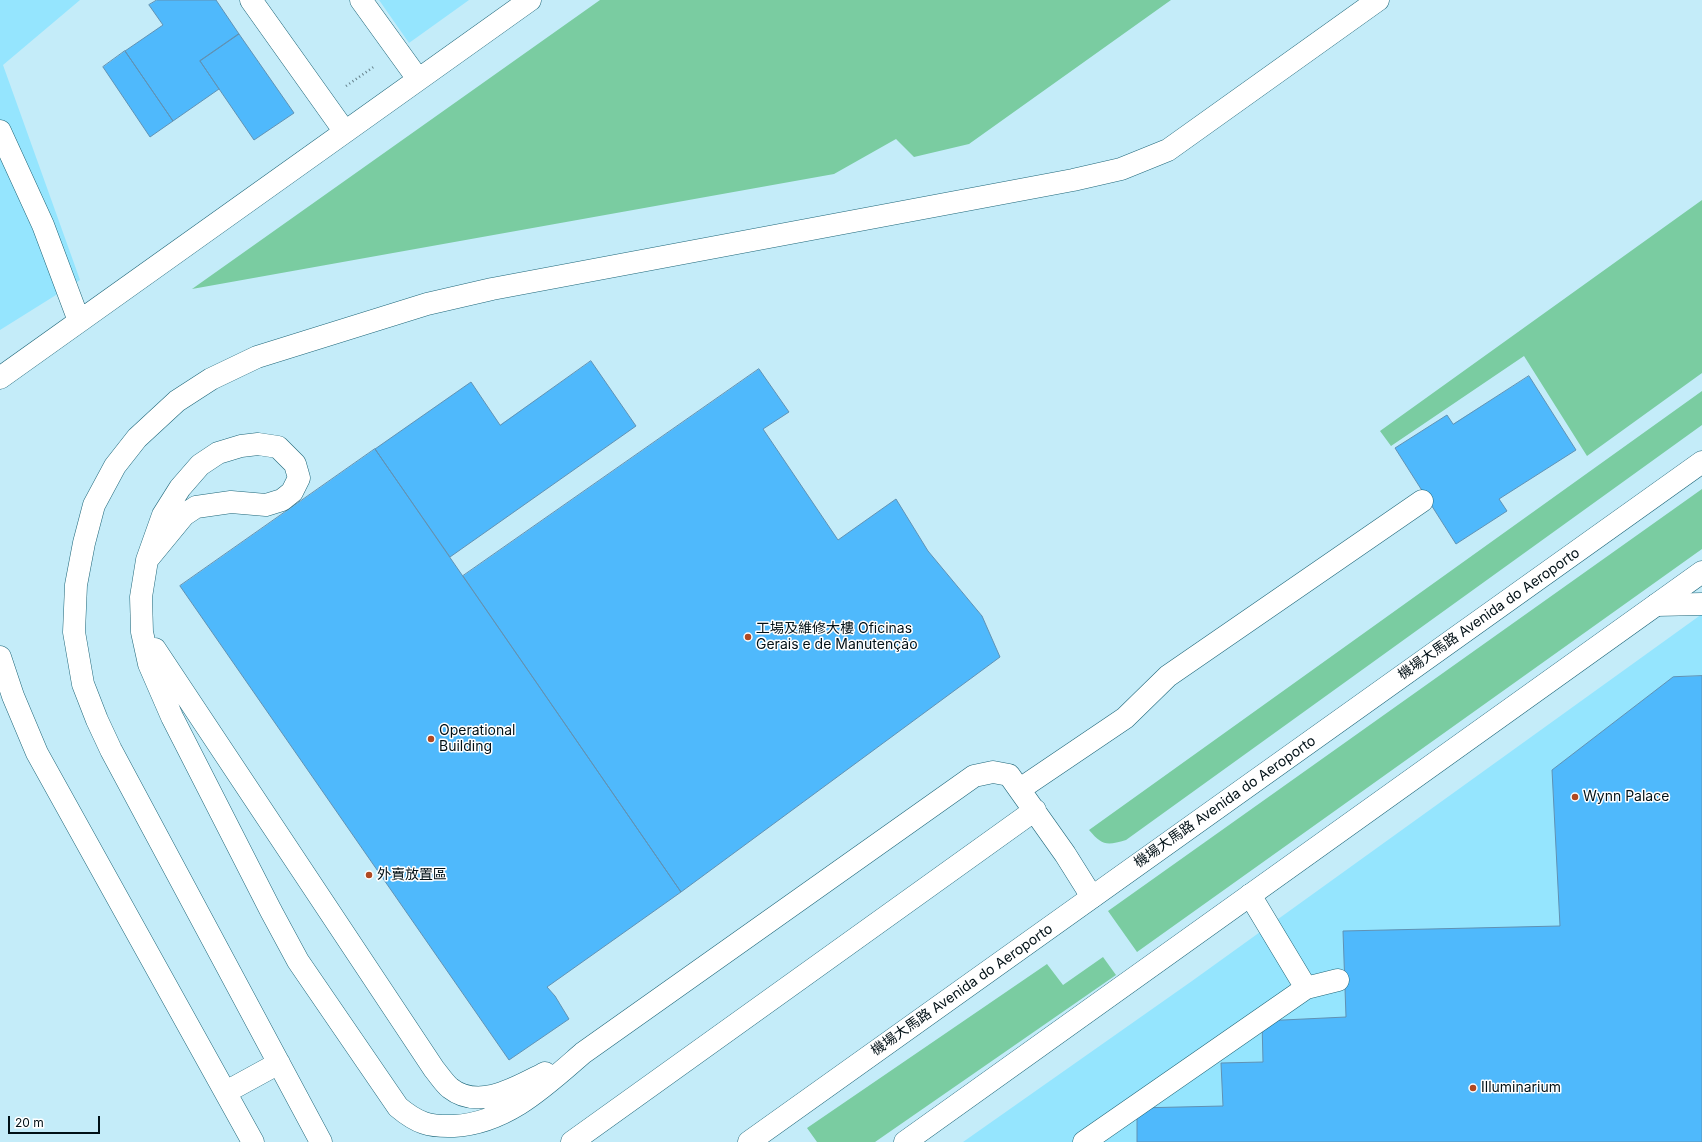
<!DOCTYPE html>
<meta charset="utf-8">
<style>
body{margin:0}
#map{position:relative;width:1702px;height:1142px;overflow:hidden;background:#c4ecf9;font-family:Inter,sans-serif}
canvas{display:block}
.scale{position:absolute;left:8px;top:1116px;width:92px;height:18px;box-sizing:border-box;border:2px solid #001016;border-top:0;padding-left:5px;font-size:12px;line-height:14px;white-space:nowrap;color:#001016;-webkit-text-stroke:3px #fff;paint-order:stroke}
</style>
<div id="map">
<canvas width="1702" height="1142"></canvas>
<div class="scale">20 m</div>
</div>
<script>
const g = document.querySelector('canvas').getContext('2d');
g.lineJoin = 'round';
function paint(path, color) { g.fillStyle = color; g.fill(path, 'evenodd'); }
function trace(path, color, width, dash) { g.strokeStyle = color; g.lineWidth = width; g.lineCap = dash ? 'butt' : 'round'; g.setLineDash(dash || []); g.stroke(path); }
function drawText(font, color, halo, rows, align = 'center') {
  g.font = font + ' Inter,"Noto Sans SC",sans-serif'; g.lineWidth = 3; g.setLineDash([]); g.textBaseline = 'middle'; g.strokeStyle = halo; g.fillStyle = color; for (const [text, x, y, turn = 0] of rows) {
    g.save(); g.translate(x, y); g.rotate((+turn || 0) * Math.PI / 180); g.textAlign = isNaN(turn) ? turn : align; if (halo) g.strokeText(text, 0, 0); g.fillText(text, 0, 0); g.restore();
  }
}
const built = new Path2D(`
 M0,0H80L3,65L80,280L0,330Z
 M379,0H469L409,43Z
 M1702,614V1142H963L1192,981Z`);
const green = new Path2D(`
 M600,0H1171L969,144L914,157L896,139L834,174L192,289Z
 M1702,200V373L1587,456L1524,356L1391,446L1380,431Z
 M1702,391V425L1126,840C1106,846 1102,845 1089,830Z
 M1702,489V549L1137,952L1108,911Z
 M1103,957L1116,975L875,1142H817L807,1128L1047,964L1063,985Z`);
const building = new Path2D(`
 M157,0H216L239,34L200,61L219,89L173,121L125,51L163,25L149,5Z
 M239,34L294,113L254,140L200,61Z
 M125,51L173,121L150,137L103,67Z
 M591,361L636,426L450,557L375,449L471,382L500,425Z
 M759,369L789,412L763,429L838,540L896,499L928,551L982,616L1000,657L681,892L463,576Z
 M1529,376L1576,450L1499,499L1507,511L1456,544L1395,448L1447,415L1453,424Z
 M375,449L681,892L547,987L555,996L569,1019L509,1060L180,586Z
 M1702,676V1142H1137V1108L1223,1106L1221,1063L1263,1062L1262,1021L1346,1017L1343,931L1560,926L1552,770L1673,677Z`);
const path = new Path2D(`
 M346,86L375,66`);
const minor = new Path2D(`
 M251,0L345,132
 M361,0L418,79
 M0,131L43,225L79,321
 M0,378L530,0
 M147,560L184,515L196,507L231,502L266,505L282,500L292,492L299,478L295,464L278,447L258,444L241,446L218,453L200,465L180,488L163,515L147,560L141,597L142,632L149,664L172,717L271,911L298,961L398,1107C417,1123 429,1127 454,1126C507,1123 545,1086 583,1053L974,776L993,772L1009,775L1065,854L1092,897
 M1656,605L1702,604
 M155,649L434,1069C439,1075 444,1083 450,1088C479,1111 517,1087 545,1073
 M0,657L13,696L37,753L253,1142
 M1020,789L1125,718L1168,676L1422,501
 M1250,895L1306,988
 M226,1092L279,1063
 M321,1142L111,750L97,720L83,684L74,632L76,585L84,543L94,505L115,466L137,438L177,401L211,379L257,357L427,304L492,289L1073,180L1121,169L1168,150L1378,0
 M572,1142L1035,810
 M1084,1142L1306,988L1338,980`);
const major = new Path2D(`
 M749,1142L1702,462
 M905,1142L1702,572`);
const markers = [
 [748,637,4,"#b04922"],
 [431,739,4,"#b04922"],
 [1575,797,4,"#b04922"],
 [369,875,4,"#b04922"],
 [1473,1088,4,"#b04922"]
];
const streetNames = [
 ["機場大馬路 Avenida do Aeroporto",1489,614,-35],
 ["機場大馬路 Avenida do Aeroporto",1225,802,-35],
 ["機場大馬路 Avenida do Aeroporto",962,990,-35]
];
const poiNames = [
 ["工場及維修大樓 Oficinas",756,629],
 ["Gerais e de Manutenção",756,645],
 ["Operational",439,731],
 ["Building",439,747],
 ["Wynn Palace",1583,797],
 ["外賣放置區",377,875],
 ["Illuminarium",1481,1088]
];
paint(built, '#95e5fe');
paint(green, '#7acca1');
paint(building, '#4fb9fc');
trace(building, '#6092b4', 1);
trace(minor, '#1e6679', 23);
trace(major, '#1e6679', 23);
trace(path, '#65818b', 2.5, [1, 3]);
trace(minor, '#fff', 22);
trace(major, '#fff', 22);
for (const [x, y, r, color] of markers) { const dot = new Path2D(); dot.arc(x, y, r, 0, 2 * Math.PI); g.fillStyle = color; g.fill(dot); trace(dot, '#fff', 1.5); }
drawText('14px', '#001016', '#fff', streetNames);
drawText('14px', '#001016', '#fff', poiNames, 'left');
</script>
